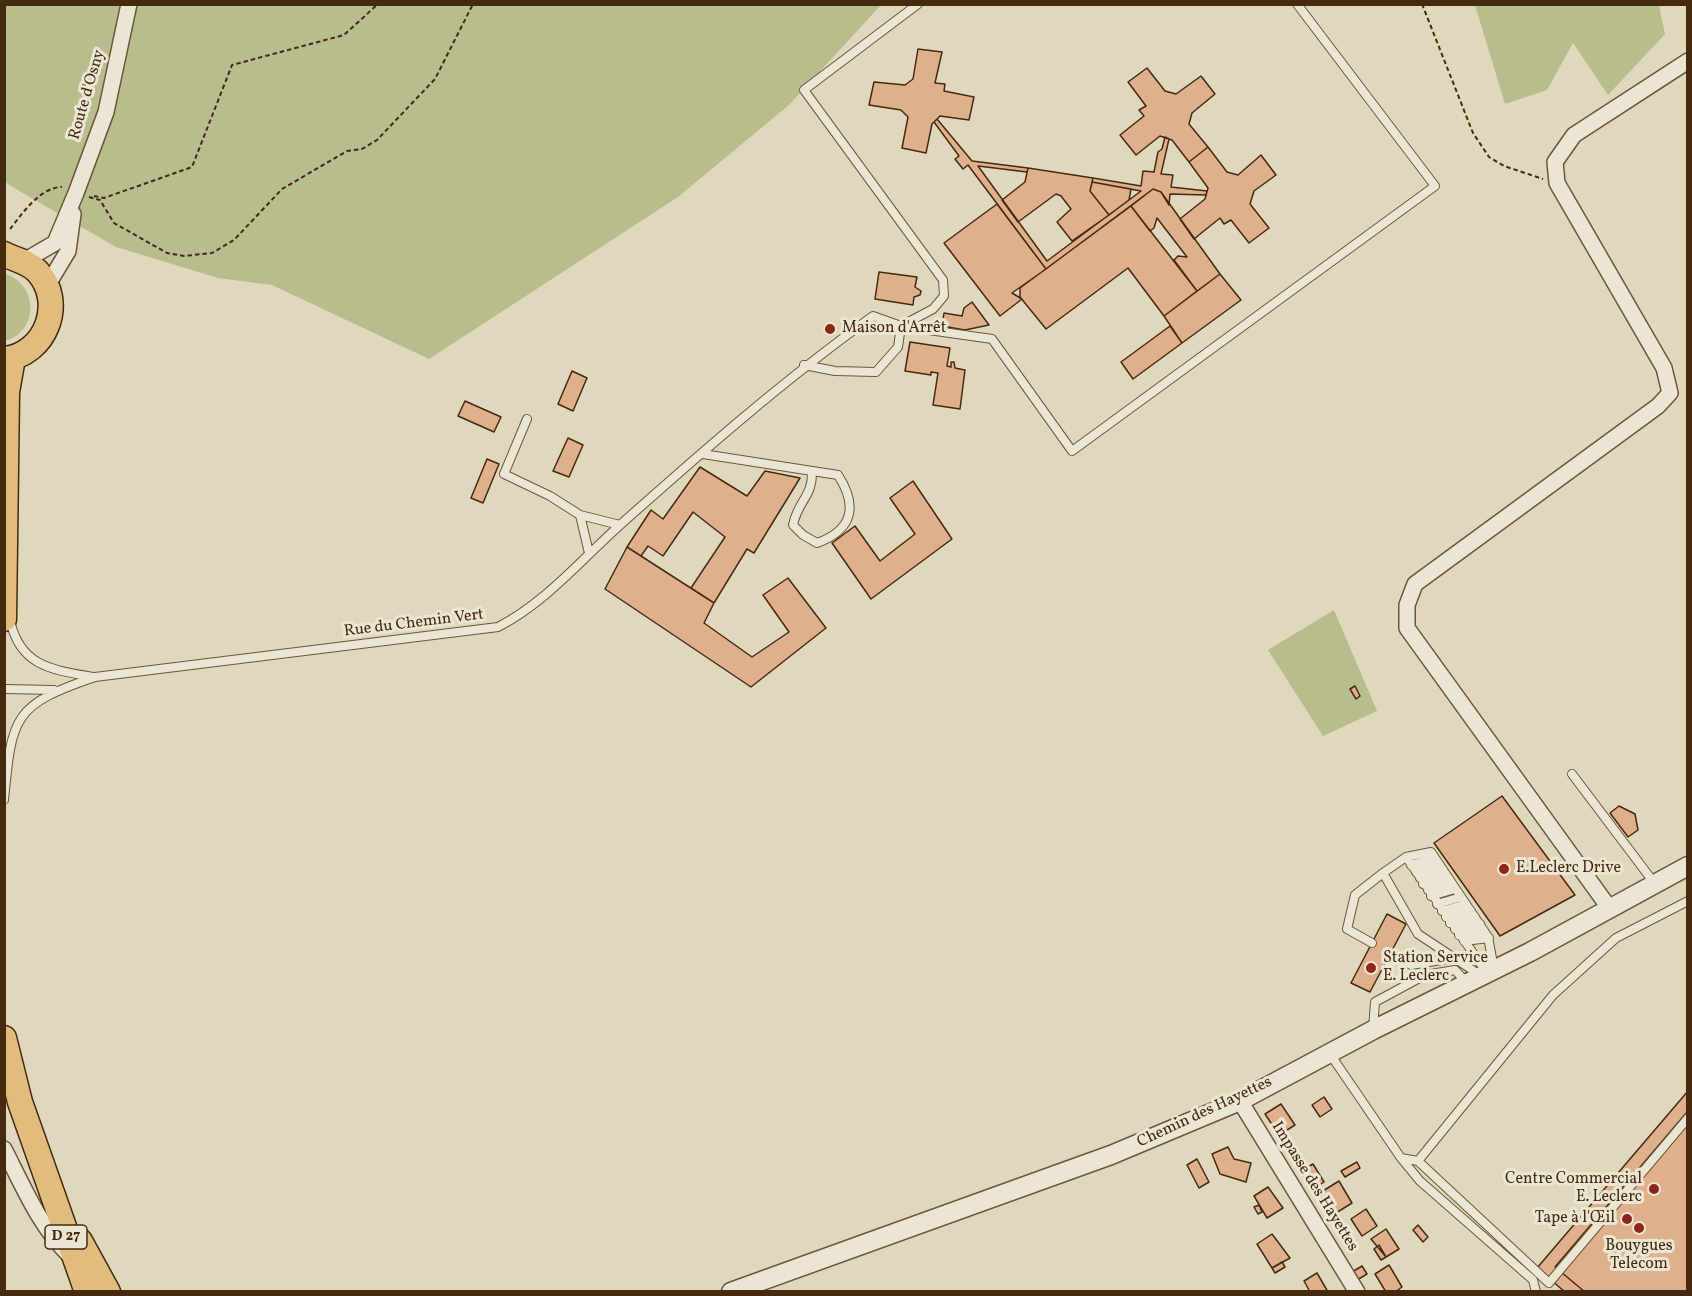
<!DOCTYPE html>
<meta charset="utf-8">
<style>
body{margin:0}
#map{position:relative;width:1692px;height:1296px;overflow:hidden;background:#e0d8bd;font-family:Vollkorn,serif}
canvas{display:block}
.frame{position:absolute;inset:0;border:6px solid #452a10;pointer-events:none}
</style>
<div id="map">
<canvas width="1692" height="1296"></canvas>
<div class="frame"></div>
</div>
<script>
const g = document.querySelector('canvas').getContext('2d');
g.lineJoin = 'round';
function paint(path, color) { g.fillStyle = color; g.fill(path, 'evenodd'); }
function trace(path, color, width, dash) { g.strokeStyle = color; g.lineWidth = width; g.lineCap = dash ? 'butt' : 'round'; g.setLineDash(dash || []); g.stroke(path); }
function drawText(font, color, halo, rows, align = 'center') {
  g.font = font + ' Vollkorn,serif'; g.lineWidth = 6; g.setLineDash([]); g.textBaseline = 'middle'; g.strokeStyle = halo; g.fillStyle = color; for (const [text, x, y, turn = 0] of rows) {
    g.save(); g.translate(x, y); g.rotate((+turn || 0) * Math.PI / 180); g.textAlign = isNaN(turn) ? turn : align; if (halo) g.strokeText(text, 0, 0); g.fillText(text, 0, 0); g.restore();
  }
}
const green = new Path2D(`
 M5,5H881L789,105L678,197L429,359L272,285L218,278L116,247L9,185L5,181Z
 M1475,5H1659L1665,34L1608,95L1573,43L1547,90L1505,104Z
 M5,274C39,284 39,332 5,341Z
 M1334,610L1377,711L1323,736L1268,650Z`);
const building = new Path2D(`
 M918,49L942,52L935,83L945,84L944,91L974,97L969,120L940,116L932,124L926,153L902,148L908,117L901,110L869,105L874,82L905,85L913,79Z
 M1147,68L1165,91L1176,94L1201,76L1215,94L1192,113L1189,124L1208,147L1189,162L1172,140L1160,136L1136,155L1120,135L1144,116L1139,110L1146,106L1128,82Z
 M937,119L972,161L1028,168L1027,172L978,166L1047,261L1141,191L1092,182L1093,178L1141,186L1143,171L1154,172L1158,152L1162,149L1165,137L1169,139L1161,174L1173,175L1171,187L1207,191L1206,195L1170,194L1169,205L1161,192L1153,189L1046,269L968,165L963,169L955,159L959,156L934,122Z
 M1208,147L1227,172L1238,175L1261,155L1276,175L1254,191L1250,204L1269,228L1249,243L1231,220L1224,224L1220,218L1194,239L1180,219L1205,199L1208,188L1189,162Z
 M1028,168L1093,178L1090,191L1109,215L1072,241L1057,222L1071,209L1061,196L1056,194L1018,222L1002,200L1025,182Z
 M1092,182L1131,189L1129,200L1109,215L1090,191Z
 M1153,189L1161,192L1220,274L1197,291L1174,260L1178,256L1187,257L1157,218L1154,228L1150,231L1131,206Z
 M997,204L1046,269L1012,293L1022,299L1000,316L944,243Z
 M1131,206L1197,291L1164,316L1128,268L1046,329L1020,297V288Z
 M879,272L917,277L915,287L921,291L920,295L914,297L913,305L875,299Z
 M1220,274L1241,300L1182,343L1164,316Z
 M972,302L989,325L965,330L942,326L944,313L962,316L964,308Z
 M1170,326L1182,343L1133,379L1121,362Z
 M910,342L950,348L947,366L951,367V362H954L955,368L965,370L960,409L933,405L938,373L931,372V375L905,371Z
 M572,371L587,378L573,411L558,404Z
 M465,401L501,417L494,432L458,416Z
 M568,438L583,445L569,477L553,471Z
 M487,459L499,464L483,503L471,498Z
 M700,467L747,496L765,471L800,478L754,553L747,549L714,603L691,588L725,537L693,512L663,556L648,546L641,556L627,547L651,510L663,519Z
 M913,481L952,539L871,599L832,543L855,526L880,561L915,534L890,498Z
 M627,547L714,603L704,623L752,657L789,632L763,595L788,578L826,628L751,687L605,589Z
 M1355,686L1360,696L1356,699L1350,689Z
 M1502,796L1575,895L1500,936L1434,843Z
 M1619,806L1635,814L1638,830L1628,837L1610,813Z
 M1387,914L1406,924L1370,992L1351,983Z
 M1688,1091V1111L1555,1267L1585,1292H1565L1537,1268Z
 M1324,1097L1332,1109L1320,1117L1312,1105Z
 M1281,1104L1295,1125L1279,1135L1265,1114Z
 M1688,1111V1292H1585L1555,1267Z
 M1228,1147L1234,1159L1251,1163L1246,1182L1220,1174L1212,1154Z
 M1197,1159L1209,1182L1199,1188L1187,1165Z
 M1357,1162L1360,1168L1345,1177L1341,1171Z
 M1313,1164L1324,1182L1312,1190L1301,1171Z
 M1339,1181L1352,1203L1336,1213L1326,1198L1322,1200L1318,1194Z
 M1268,1187L1283,1208L1267,1218L1254,1196Z
 M1259,1205L1262,1212L1258,1214L1254,1207Z
 M1366,1209L1377,1226L1362,1236L1351,1219Z
 M1418,1225L1428,1237L1423,1242L1413,1230Z
 M1386,1229L1399,1249L1386,1257L1371,1239Z
 M1272,1234L1290,1258L1272,1268L1257,1244Z
 M1379,1245L1386,1257L1381,1260L1374,1249Z
 M1282,1262L1285,1267L1275,1273L1272,1268Z
 M1389,1265L1402,1287L1395,1292H1386L1375,1274Z
 M1362,1266L1367,1274L1357,1280L1352,1272Z
 M1317,1273L1328,1292H1310L1304,1281Z`);
const path = new Path2D(`
 M1422,4L1473,133L1489,157L1504,166L1543,179
 M94,196L104,198L192,167L232,65L344,35L378,4
 M89,197L100,200L114,223L167,253L184,256L212,253L234,240L282,189L347,151L362,149L377,140L435,79L473,4
 M10,229C22,214 40,187 62,187`);
const service = new Path2D(`
 M901,326L992,339L1072,451L1435,186L1297,4
 M901,326L933,309L944,296L943,280L804,90L918,4
 M527,419L504,474L550,496L580,515L620,525
 M703,454L838,475C858,506 853,530 817,543L803,535L793,525C798,500 813,497 812,471
 M580,515L589,553
 M10,620C20,667 53,670 94,677
 M4,689L54,690
 M1572,774L1655,884
 M4,800C12,716 13,705 95,677L498,627C545,603 581,560 620,525C702,452 784,380 873,316L901,326L898,347L876,372L835,371L804,365
 M1406,857L1431,852L1488,937L1494,969
 M1411,865L1435,859
 M1416,872L1439,864
 M1420,878L1443,870
 M1423,884L1447,876
 M1428,890L1451,883
 M1431,896L1455,889
 M1437,904L1461,897
 M1442,911L1466,904
 M1446,917L1471,911
 M1450,923L1475,917
 M1455,929L1480,924
 M1459,935L1484,931
 M1464,941L1489,938
 M1372,943L1347,929L1355,895L1383,873
 M1390,953L1411,965L1453,958
 M1480,975L1418,934L1383,873L1406,857L1487,973
 M1373,1029L1375,1002L1425,975L1455,970L1467,983
 M1330,1054L1401,1158L1418,1161L1549,1283L1688,1118
 M1401,1158L1420,1181L1533,1280L1536,1292
 M1418,1161L1553,995L1616,938L1688,901`);
const minor = new Path2D(`
 M24,261L55,243L76,193L106,112L129,4
 M47,286L68,251L73,214
 M1610,909L1407,628V605L1415,584L1658,406L1670,393L1664,368L1557,183L1555,162L1574,135L1688,61
 M1240,1101L1357,1292
 M4,1149C24,1188 39,1225 70,1256`);
const tertiary = new Path2D(`
 M731,1292L1111,1155L1240,1101L1373,1030L1530,952L1688,866`);
const primary = new Path2D(`
 M4,254C16,260 28,262 37,271C66,302 46,355 4,359
 M4,619L7,392L13,358
 M4,1038L20,1102L87,1292
 M80,1241L108,1292`);
const markers = [
 [830,329,6,"#8f2418"],
 [1504,869,6,"#8f2418"],
 [1371,968,6,"#8f2418"],
 [1654,1189,6,"#8f2418"],
 [1627,1219,6,"#8f2418"],
 [1639,1228,6,"#8f2418"]
];
const shields = [
 [66,1237,42]
];
const shieldNames = [
 ["D 27",66,1237]
];
const streetNames = [
 ["Route d'Osny",88,95,-74],
 ["Rue du Chemin Vert",414,624,-7],
 ["Chemin des Hayettes",1205,1113,-25],
 ["Impasse des Hayettes",1314,1187,58]
];
const poiNames = [
 ["Maison d'Arrêt",842,329],
 ["E.Leclerc Drive",1516,869],
 ["Station Service",1383,959],
 ["E. Leclerc",1383,977],
 ["Centre Commercial",1642,1180,"right"],
 ["E. Leclerc",1642,1198,"right"],
 ["Tape à l'Œil",1615,1219,"right"],
 ["Bouygues",1639,1247,"center"],
 ["Telecom",1639,1265,"center"]
];
paint(green, '#b9bc8d');
paint(building, '#e0b08d');
trace(building, '#452a10', 1.5);
trace(service, '#6c563b', 10);
trace(minor, '#6c563b', 18);
trace(tertiary, '#6c563b', 21);
trace(primary, '#452a10', 27);
trace(path, '#452a10', 2, [4.5, 3]);
trace(service, '#ebe6d4', 8);
trace(minor, '#ebe6d4', 15);
trace(tertiary, '#ebe6d4', 18);
trace(primary, '#e0bc7e', 24);
for (const [x, y, r, color] of markers) { const dot = new Path2D(); dot.arc(x, y, r, 0, 2 * Math.PI); g.fillStyle = color; g.fill(dot); trace(dot, '#ebe6d4', 2); }
for (const [x, y, w] of shields) { const box = new Path2D(); box.roundRect(x - w / 2, y - 12, w, 24, 4.5); g.fillStyle = '#ebe6d4'; g.fill(box); trace(box, '#452a10', 1.5); }
drawText('bold 15px', '#452a10', null, shieldNames);
drawText('16px', '#452a10', '#ebe6d4', streetNames);
drawText('16px', '#452a10', '#ebe6d4', poiNames, 'left');
</script>
